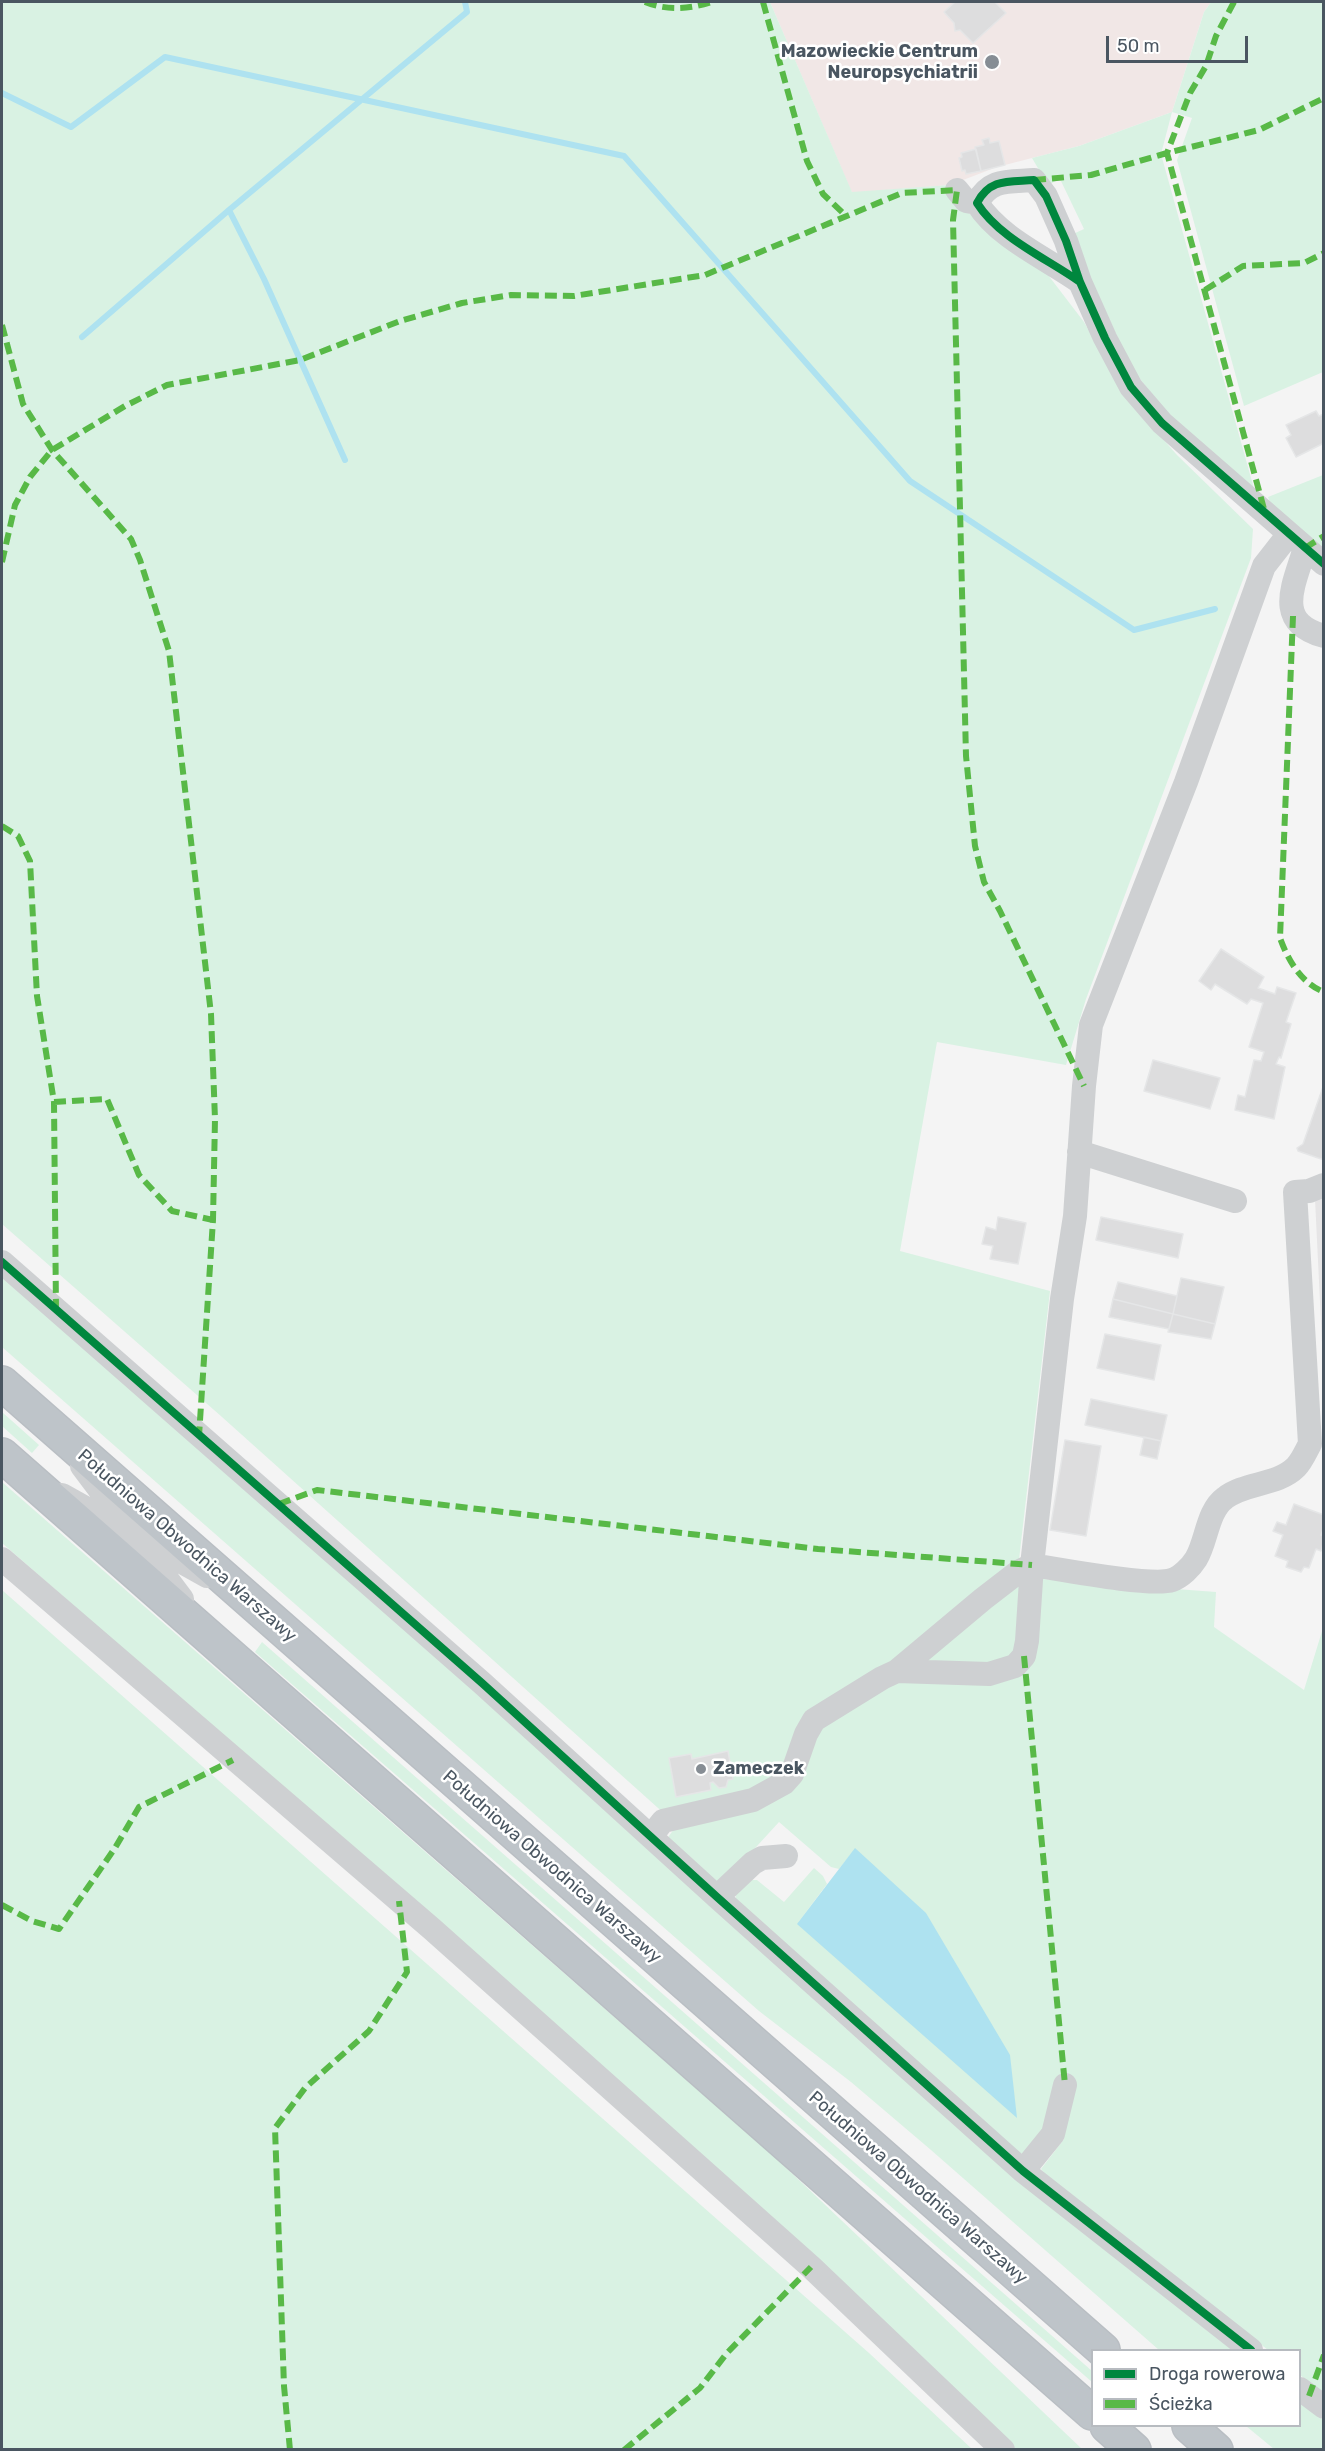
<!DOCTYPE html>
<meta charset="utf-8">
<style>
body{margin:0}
#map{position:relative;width:1325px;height:2451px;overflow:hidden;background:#f4f4f4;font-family:Rubik,sans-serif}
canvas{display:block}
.frame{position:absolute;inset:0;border:3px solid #4a5661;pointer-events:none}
.legend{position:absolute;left:1091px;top:2349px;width:210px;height:78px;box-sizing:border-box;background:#fff;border:2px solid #b7bbc0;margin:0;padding:8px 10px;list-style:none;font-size:18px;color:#4a5661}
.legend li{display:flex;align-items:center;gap:12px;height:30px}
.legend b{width:30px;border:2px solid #b7bbc0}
.scale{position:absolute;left:1106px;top:36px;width:142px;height:27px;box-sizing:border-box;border:3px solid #4a5661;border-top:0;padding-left:8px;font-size:18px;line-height:21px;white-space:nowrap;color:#4a5661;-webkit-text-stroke:4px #fff;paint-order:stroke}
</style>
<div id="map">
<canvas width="1325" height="2451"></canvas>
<div class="frame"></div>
<ul class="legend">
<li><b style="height:8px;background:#00873e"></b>Droga rowerowa</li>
<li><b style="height:8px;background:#58b947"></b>Ścieżka</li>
</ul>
<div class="scale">50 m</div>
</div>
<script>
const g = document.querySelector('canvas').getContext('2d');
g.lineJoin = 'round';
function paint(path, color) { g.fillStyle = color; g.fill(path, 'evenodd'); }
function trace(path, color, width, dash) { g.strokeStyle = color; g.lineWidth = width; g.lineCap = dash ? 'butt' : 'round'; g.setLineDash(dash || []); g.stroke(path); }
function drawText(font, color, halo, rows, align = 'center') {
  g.font = font + ' Rubik,sans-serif'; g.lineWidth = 5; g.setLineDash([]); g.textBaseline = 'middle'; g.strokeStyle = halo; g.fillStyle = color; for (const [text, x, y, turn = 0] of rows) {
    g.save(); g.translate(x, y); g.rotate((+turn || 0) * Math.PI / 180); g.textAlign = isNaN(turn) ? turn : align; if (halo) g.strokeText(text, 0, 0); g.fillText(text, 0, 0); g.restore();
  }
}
const education = new Path2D(`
 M1323,1198V1364L1315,1199Z`);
const medical = new Path2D(`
 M770,2H1211L1204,12L1172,112L1079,146L997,167L950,185L852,193Z`);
const green = new Path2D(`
 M2,2H770L852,192L950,185L962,208L1045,271L1084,322L1127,398L1177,455L1253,529L1251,558L1086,999L1066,1065L937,1042L900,1251L1050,1291L1017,1577L1216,1592L1214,1627L1304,1690L1323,1628V2394L1300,2375V2350H1268L1048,2178L1041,2169L1064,2139L1057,2107L1028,2155L1018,2153L735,1903L736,1895L751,1880H757L784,1902L814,1868L823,1876L827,1884L797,1924L855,1849L839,1869L831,1867L779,1822L725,1881L719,1883L666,1840L677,1825L222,1417L2,1224Z
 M1211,2H1323V372L1244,406L1177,160L1192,118L1172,112L1161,154L1256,496L1163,408L1132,369L1071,235L1084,229L1060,179L1048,185L1032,158L1079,146L1172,112L1204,12Z
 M1323,475V551L1271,505L1268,497Z
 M2,1268L548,1753L834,2018L988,2150L1237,2350H1159L931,2150L851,2082L759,2011L2,1347Z
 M2,1412L39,1445L32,1453L2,1426Z
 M2,1482L779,2161L1082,2449H1016L643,2103L2,1543Z
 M2,1590L869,2353L972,2449H2Z
 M262,1642L1092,2371V2382L255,1652Z
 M1300,2401L1323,2420V2449H1274L1246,2426H1300Z`);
const water = new Path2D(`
 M855,1848L926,1913L1010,2055L1017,2118L797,1924Z`);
const stream = new Path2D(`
 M2,93L71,127L165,57L624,156L910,481L1134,630L1215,609
 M229,210L264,279L345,460
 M82,337L229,210L467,12L465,2`);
const building = new Path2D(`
 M955,2H995L1006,13L973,43L960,30L955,31L954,23L944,12Z
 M989,138L990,143L999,141L1005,165L981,171L975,147L984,145L982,140Z
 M976,149L981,171L966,174L965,170L962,171L959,158L962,157L961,153Z
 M1316,411L1319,416L1324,414V443L1296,457L1286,438L1291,435L1286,425Z
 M1221,949L1264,977L1258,988L1275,994L1277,987L1296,993L1286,1022L1291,1024L1281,1058L1279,1057L1276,1064L1285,1067L1274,1119L1235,1110L1238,1095L1245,1097L1254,1060L1261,1061L1264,1052L1249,1047L1263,1003L1251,999L1247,1004L1215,984L1211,990L1199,981Z
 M1153,1060L1220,1078L1210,1109L1144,1091Z
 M1324,1084V1160L1298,1151L1297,1148L1303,1144Z
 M998,1217L1026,1223L1018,1264L990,1259L993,1246L982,1244L986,1227L996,1230Z
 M1101,1217L1183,1234L1178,1258L1096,1240Z
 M1181,1278L1224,1287L1215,1324L1173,1314Z
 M1118,1282L1177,1296L1173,1314L1113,1299Z
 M1113,1299L1173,1314L1169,1329L1109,1317Z
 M1173,1314L1215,1324L1211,1339L1168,1332Z
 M1105,1334L1161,1345L1154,1380L1097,1368Z
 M1091,1399L1167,1415L1161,1441L1085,1425Z
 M1144,1437L1161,1441L1157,1459L1140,1455Z
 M1065,1440L1101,1446L1086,1536L1050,1530Z
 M1294,1504L1324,1515V1527L1321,1535L1324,1536L1322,1549L1321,1551L1316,1549L1309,1568L1304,1567L1301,1572L1286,1567L1288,1561L1275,1556L1283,1535L1273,1531L1277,1522L1286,1525Z
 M728,1751L733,1779L728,1780L726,1787L719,1788L713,1782L710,1783L711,1790L676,1797L669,1758L691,1754L692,1759Z`);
const minor = new Path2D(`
 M957,190L966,201L977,203
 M1080,282C1046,258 999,238 977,203C990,178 1009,182 1034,180L1046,196L1066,241L1080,282L1105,338L1131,387L1162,423L1324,564
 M1305,548C1294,585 1273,622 1324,636
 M1079,1152L1235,1201
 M2,1262L482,1683L717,1897L1023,2171L1251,2350
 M82,1466L182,1599
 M62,1495L207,1576
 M2,1559L432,1929L811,2267L1003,2450
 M897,1671L983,1599L1018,1572L1032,1565L1062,1299L1075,1216L1084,1086L1091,1025L1186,782L1264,566L1289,534
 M651,1836L663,1821L753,1800L784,1783L792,1774L806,1734L814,1720L882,1678L897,1671L989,1674L1015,1666L1024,1656L1027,1641L1032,1565C1059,1569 1151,1587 1172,1580C1181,1577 1191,1567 1196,1559C1207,1541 1207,1511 1225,1498C1245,1482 1277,1486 1296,1467C1302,1461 1306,1451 1310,1444L1295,1192L1309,1191L1324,1185
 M717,1897L753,1863L762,1858L786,1856
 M1023,2171L1053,2134L1065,2085
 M1300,2389L1324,2407`);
const highway = new Path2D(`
 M2,1383L1103,2350
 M2,1455L1092,2413
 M1107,2426L1134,2450
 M1189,2426L1216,2450`);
const quiet = new Path2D(`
 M645,2C667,11 690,9 712,2
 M763,2L807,161L823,194L845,215
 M1234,2L1216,36L1206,66L1190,93L1167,153L1264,509
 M1034,180L1091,175L1167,153L1259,130L1324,98
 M1205,290L1243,266L1304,263L1324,253
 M2,325L23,404L52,450L131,539L140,560L169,651L211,1014L215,1119L213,1220L199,1436
 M1305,548L1324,536
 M2,562L15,505L30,477L52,450L125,406L167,385L300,360L400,321L462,303L511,295L574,296L705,275L902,193L957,190L953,220L966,756L975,846L984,882L1000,911L1084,1086
 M1293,616L1280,938C1288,960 1301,983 1324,992
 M2,826L18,836L30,861L37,996L54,1102L56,1310
 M54,1102L107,1099L139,1175L172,1211L213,1220
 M279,1504L317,1490L818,1549L1032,1565
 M1024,1656L1065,2085
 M2,1905L32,1921L59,1929L115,1848L139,1807L233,1760
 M1309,2396L1324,2355
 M290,2450L284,2386L275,2128L305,2088L369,2031L407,1972L399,1901
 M624,2450L700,2388L727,2353L811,2267`);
const cycleway = new Path2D(`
 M1080,282C1046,258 999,238 977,203C990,178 1009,182 1034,180L1046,196L1066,241L1080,282L1105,338L1131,387L1162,423L1324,564
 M2,1262L482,1683L717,1897L1023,2171L1251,2350`);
const markers = [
 [992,62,8,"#868d94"],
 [701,1769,6,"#868d94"]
];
const poiNames = [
 ["Mazowieckie Centrum",978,52],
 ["Neuropsychiatrii",978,73],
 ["Zameczek",713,1769,"left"]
];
const streetNames = [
 ["Południowa Obwodnica Warszawy",187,1546,41],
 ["Południowa Obwodnica Warszawy",552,1867,41],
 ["Południowa Obwodnica Warszawy",918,2188,41]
];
paint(education, '#e6e5e6');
paint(medical, '#f1e7e6');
paint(green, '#d9f2e3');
paint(water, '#aee2f0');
trace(stream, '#aee2f0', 6);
paint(building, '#ddddde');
trace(building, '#e5e6e7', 1.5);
trace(highway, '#b9bec3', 36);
trace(minor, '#ced0d2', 24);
trace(highway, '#bec4c9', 33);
trace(quiet, '#58b947', 6, [12, 6]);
trace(cycleway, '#00873e', 8);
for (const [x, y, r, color] of markers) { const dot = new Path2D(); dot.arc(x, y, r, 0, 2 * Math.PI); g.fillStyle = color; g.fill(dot); trace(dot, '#fff', 2); }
drawText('bold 18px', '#4a5661', '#fff', poiNames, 'right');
drawText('18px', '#4a5661', '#fff', streetNames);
</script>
